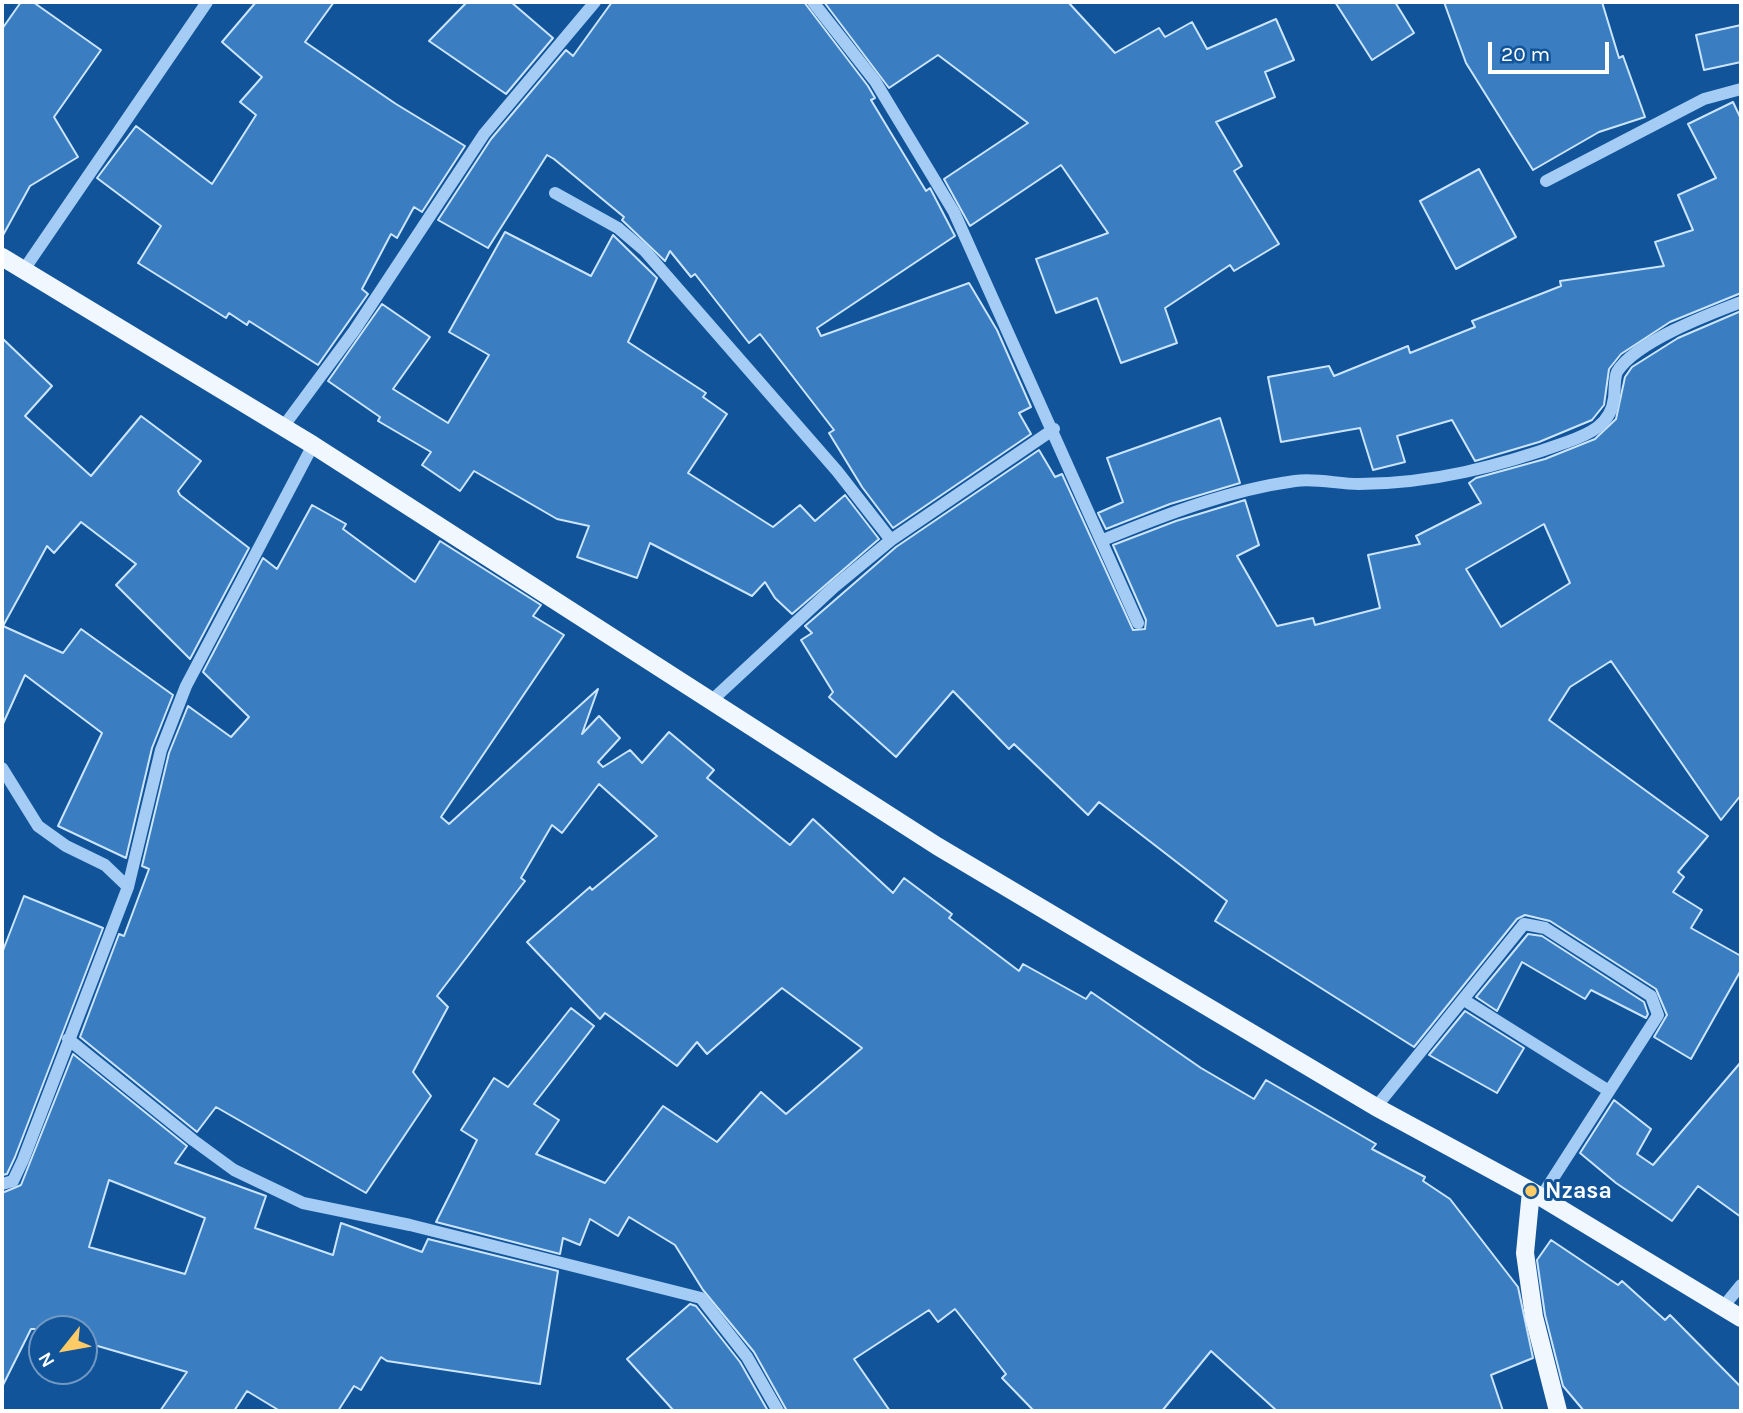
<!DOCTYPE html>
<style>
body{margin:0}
#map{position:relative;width:1743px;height:1413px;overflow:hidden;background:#11549a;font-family:Karla,sans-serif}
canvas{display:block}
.frame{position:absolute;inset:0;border:4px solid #fff;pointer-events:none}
.north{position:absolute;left:28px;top:1315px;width:70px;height:70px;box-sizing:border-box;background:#11549a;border:2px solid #7098c2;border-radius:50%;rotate:239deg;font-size:19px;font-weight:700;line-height:28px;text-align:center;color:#fff}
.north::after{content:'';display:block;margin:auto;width:24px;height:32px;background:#ffcb67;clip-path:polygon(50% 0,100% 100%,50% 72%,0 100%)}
.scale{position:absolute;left:1488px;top:42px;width:121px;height:32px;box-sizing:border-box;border:4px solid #fff;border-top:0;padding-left:9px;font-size:21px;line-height:24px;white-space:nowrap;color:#fff;-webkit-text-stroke:5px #11549a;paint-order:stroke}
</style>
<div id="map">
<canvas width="1743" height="1413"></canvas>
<div class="frame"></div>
<div class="north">N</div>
<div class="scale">20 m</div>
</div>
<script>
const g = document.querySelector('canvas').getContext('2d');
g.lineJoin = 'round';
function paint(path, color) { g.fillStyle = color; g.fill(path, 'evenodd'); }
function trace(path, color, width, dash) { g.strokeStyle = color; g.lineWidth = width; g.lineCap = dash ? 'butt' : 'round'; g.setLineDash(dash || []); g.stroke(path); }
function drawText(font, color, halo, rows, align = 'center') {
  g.font = font + ' Karla,sans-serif'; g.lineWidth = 6; g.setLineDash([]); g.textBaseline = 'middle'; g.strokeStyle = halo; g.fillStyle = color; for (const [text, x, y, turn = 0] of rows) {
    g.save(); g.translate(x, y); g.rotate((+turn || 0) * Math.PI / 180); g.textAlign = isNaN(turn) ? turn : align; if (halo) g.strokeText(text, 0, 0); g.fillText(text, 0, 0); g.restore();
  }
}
const building = new Path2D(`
 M21,2H33L101,50L54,117L78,157L30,186L2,237V29Z
 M256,2H334L305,42L396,104L465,146L422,212L414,207L397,238L391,234L362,289L368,294L318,365L249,321L247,325L229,313L226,318L138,263L161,226L97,178L136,126L212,184L256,115L240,102L262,77L222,42Z
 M467,2H511L553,38L506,94L429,41Z
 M612,2H804L868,86L875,98L871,100L926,191L930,188L955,236L817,328L821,336L969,283L997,330L1031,407L1019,413L1031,434L893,528L862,487L829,433L834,430L760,334L749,343L695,274L691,277L670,251L665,261L622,220L624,217L554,159L547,155L488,248L438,220L491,139L566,50L573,56Z
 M824,2H1068L1115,53L1159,28L1165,37L1192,22L1207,49L1276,19L1294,60L1265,72L1275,97L1216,122L1242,166L1234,171L1279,244L1234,271L1230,265L1165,308L1177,343L1121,363L1097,298L1056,313L1036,259L1108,233L1061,165L970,226L944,179L1028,123L938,55L889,88Z
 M1335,2H1395L1414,33L1372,60Z
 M1444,2H1602L1619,58L1623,56L1645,117L1599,132L1533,170L1466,63Z
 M1741,25V62L1704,70L1696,35Z
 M1733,102L1741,119V293L1670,322L1621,354L1609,369L1604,405L1592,420L1539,442L1475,461L1452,420L1397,436L1405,462L1373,470L1360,428L1281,442L1268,377L1329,366L1334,376L1408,346L1410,353L1475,327L1472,321L1561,286L1560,281L1664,266L1655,242L1693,230L1678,195L1716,178L1688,124Z
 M1479,169L1516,237L1456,269L1420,201Z
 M505,232L591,276L613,235L657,278L628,342L706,393L703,397L727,414L688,473L773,527L800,505L815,521L845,495L879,539L792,614L775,598L765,582L752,596L650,543L637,578L577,557L589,526L557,519L474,471L460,491L422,465L431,452L378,421L380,417L328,381L382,304L430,337L393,389L448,423L489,355L449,332Z
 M1741,311V795L1721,820L1611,661L1570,687L1549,720L1708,836L1678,872L1684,877L1673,892L1702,910L1691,928L1741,956V970L1691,1059L1654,1037L1667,1015L1656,989L1550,921L1525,915L1517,919L1414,1047L1215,921L1227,901L1099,802L1088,815L1014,744L1009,749L953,691L896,757L829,697L833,692L801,640L812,633L805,626L896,547L1039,450L1055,477L1062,474L1133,630L1145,629L1146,620L1113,545L1176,521L1245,500L1259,545L1237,556L1277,626L1313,618L1315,625L1380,608L1368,555L1420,544L1416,536L1481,503L1469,483L1476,478L1545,459L1595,439L1616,419L1625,377L1632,367L1678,338ZM1544,524L1570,583L1501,627L1466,569Z
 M2,338L52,386L25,416L91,476L141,416L201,461L178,491L180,495L249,548L190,659L116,585L136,564L81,522L54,553L47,546L3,626L63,653L81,629L173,695L152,748L126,858L58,826L102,733L25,675L2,726Z
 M1220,418L1240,483L1170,504L1106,529L1098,513L1123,502L1107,458Z
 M312,505L346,524L343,529L415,582L440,541L541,605L533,616L564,635L441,817L449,824L598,689L582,734L599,716L620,738L598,762L603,767L630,750L642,763L669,732L714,770L707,778L790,845L813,819L893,893L904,878L952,914L949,918L1019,971L1023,964L1086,999L1091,992L1201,1068L1254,1099L1266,1080L1376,1144L1372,1149L1425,1177L1423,1181L1450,1199L1518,1287L1533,1358L1491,1375L1503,1411H1277L1211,1351L1162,1411H1034L1002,1378L1006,1374L955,1309L938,1322L929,1310L854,1359L890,1411H787L754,1352L703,1290L675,1245L629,1217L618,1236L590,1219L580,1245L563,1238L560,1254L436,1222L477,1140L461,1130L494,1078L508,1087L571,1008L594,1026L534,1104L559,1120L536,1154L605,1183L663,1106L717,1142L761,1092L786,1114L862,1048L782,988L707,1054L697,1042L677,1066L605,1013L600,1019L527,942L590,887L592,890L657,836L599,784L562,833L552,825L521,878L525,881L437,996L448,1007L413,1072L431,1096L366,1193L216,1107L197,1132L80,1037L119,934L124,936L149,869L142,866L169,753L188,706L231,737L249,717L203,672L263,558L277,569Z
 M24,896L103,928L15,1157L7,1174L2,1175V953Z
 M1528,934L1542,936L1644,1002L1648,1014L1646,1018L1591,990L1585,999L1522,962L1497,1011L1476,997Z
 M1465,1011L1524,1048L1497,1093L1429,1055Z
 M73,1054L187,1146L175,1163L266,1196L255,1228L333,1255L341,1223L422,1252L428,1239L558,1271L540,1384L387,1361L381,1357L361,1390L354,1386L338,1411H280L247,1391L234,1411H160L187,1372L84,1342V1329H31L2,1387V1193L21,1185ZM109,1180L205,1218L185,1274L89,1247Z
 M1741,1062V1217L1698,1186L1672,1221L1616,1183L1580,1153L1614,1100L1651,1129L1637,1154L1653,1165Z
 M1551,1240L1618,1285L1622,1281L1665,1320L1670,1315L1741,1387V1411H1584L1563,1386L1545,1315L1537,1260Z
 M690,1304L696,1306L740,1362L768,1411H674L627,1359Z`);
const minor = new Path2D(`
 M813,2L875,81L954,212L1138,623
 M1546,181L1704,99L1741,89
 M555,193L618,228L645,251L837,471L891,540
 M23,271L207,2
 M283,427L354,331L484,134L595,2
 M1103,540C1164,515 1229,490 1295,481C1316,478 1338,484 1359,484C1431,484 1500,466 1567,442C1589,434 1611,425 1614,398C1615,391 1614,379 1617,372C1635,342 1709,314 1741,302
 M710,702L834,587L891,540L1054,429
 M2,768L38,826L66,846L105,865L128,887
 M1464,1000L1609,1091
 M68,1039L193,1140L234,1170L303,1203L410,1225L701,1298L747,1357L778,1411
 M1376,1107L1524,924L1545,928L1651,996L1658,1015L1541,1197
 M2,1184L13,1181L23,1160L128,887L161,750L186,686L313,445
 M1723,1307L1741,1285`);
const major = new Path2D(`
 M2,257L313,445L937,846L1376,1107L1531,1191L1741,1318
 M1531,1191L1525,1253L1534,1317L1558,1411`);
const markers = [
 [1531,1191,7,"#ffcb67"]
];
const poiNames = [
 ["Nzasa",1545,1191]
];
paint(building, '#3a7ec1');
trace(building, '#cce5fe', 2);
trace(minor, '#a4ccf4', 12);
trace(major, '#f1f7ff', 18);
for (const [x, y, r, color] of markers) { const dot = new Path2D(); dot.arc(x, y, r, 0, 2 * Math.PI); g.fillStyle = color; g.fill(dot); trace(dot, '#11549a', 2.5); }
drawText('bold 23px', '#fff', '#11549a', poiNames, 'left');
</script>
